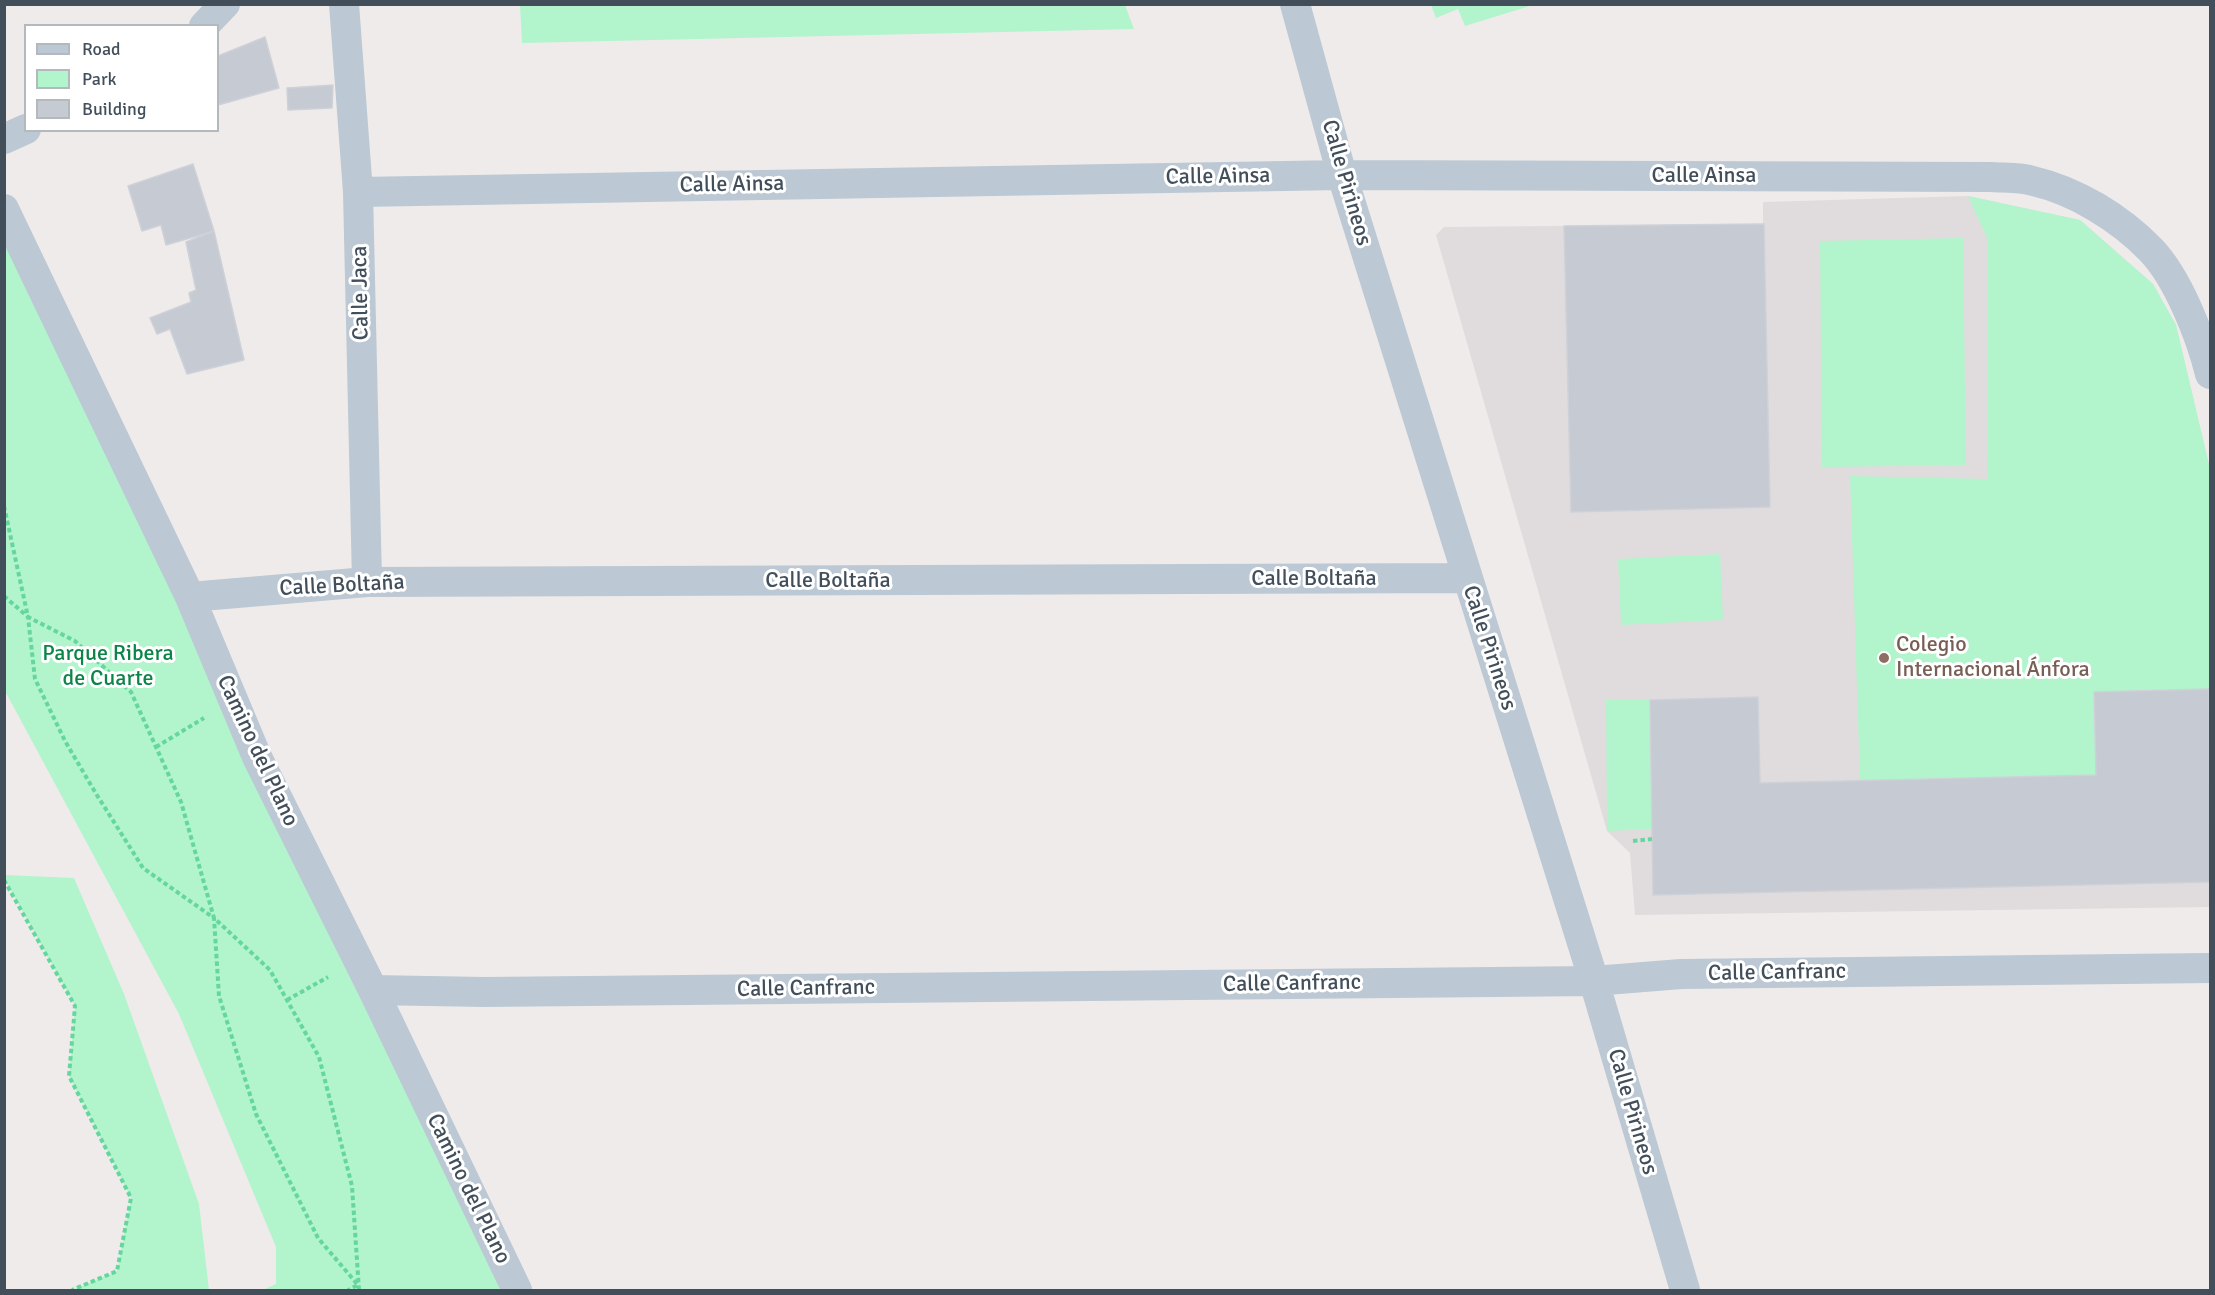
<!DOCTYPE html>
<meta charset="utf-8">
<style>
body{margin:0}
#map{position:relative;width:2215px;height:1295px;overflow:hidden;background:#efebeb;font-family:Signika,sans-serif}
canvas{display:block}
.frame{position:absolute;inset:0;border:6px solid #424f5b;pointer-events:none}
.legend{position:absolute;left:24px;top:24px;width:195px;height:108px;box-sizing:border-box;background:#fff;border:2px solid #b3b9bd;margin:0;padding:8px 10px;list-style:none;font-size:18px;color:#424f5b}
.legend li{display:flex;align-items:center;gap:12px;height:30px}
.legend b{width:30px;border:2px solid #b3b9bd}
</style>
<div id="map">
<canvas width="2215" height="1295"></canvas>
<div class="frame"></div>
<ul class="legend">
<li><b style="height:8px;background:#bcc8d3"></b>Road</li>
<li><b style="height:16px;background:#b2f4cc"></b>Park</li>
<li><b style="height:16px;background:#c6cad2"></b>Building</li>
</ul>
</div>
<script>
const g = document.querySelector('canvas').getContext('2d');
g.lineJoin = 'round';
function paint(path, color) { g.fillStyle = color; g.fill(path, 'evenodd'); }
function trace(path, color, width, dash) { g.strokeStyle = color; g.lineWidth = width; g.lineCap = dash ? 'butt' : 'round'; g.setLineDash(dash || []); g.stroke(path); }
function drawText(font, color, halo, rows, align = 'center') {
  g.font = font + ' Signika,sans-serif'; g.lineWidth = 6; g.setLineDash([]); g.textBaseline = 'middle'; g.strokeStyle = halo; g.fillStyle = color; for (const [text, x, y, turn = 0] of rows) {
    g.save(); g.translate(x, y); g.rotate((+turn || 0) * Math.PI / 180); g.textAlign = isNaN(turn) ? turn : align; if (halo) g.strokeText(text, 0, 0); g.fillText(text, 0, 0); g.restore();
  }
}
const education = new Path2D(`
 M1968,196L2080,220L2153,284L2176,325L2210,469V907L1635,915L1630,853L1607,831L1436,235L1444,227L1763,224V202Z`);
const green = new Path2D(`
 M1125,5L1134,29L522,43L520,5Z
 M1431,5V4L1533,5L1465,26L1458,9L1436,18Z
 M1968,196L2080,220L2153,284L2176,325L2210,469V689L2094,692L2096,775L1860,781L1850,476L1987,479L1988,240Z
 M4,213L517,1290H263L276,1284V1247L179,1014L5,691Z
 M1963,238L1966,465L1822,467L1820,241Z
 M1720,554L1723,620L1621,625L1618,559Z
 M1606,700H1650L1652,829L1607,831Z
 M5,875L74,878L124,994L199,1204L209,1290H72L117,1271L131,1198L69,1076L75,1006L5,880Z`);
const building = new Path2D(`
 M265,37L279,88L218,105V56Z
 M333,85L332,108L288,110L287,88Z
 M193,164L214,231L166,245L161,225L142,231L128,186Z
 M1764,224L1770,507L1571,512L1564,226Z
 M214,231L244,360L187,374L170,329L157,334L150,318L191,302L189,293L196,290L186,242Z
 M2209,689L2210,882L1653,895L1650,700L1758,697L1760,783L2096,775L2094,692Z`);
const path = new Path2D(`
 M4,506L28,617L75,641L131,692L181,802L214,918L270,970L319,1057L352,1186L359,1290
 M4,596L28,617L35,679L65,741L95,792L143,868L214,918L219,996L256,1114L318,1238L358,1285L348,1290
 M156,747L204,718
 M1633,841L1652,839
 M4,880L75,1006L69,1076L131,1198L117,1271L72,1290
 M287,1000L328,977`);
const minor = new Path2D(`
 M344,4L358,192L367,582
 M1295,4L1342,175L1594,981L1685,1290
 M204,26L225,4
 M4,139L26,129
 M358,192L1342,175L1992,177C2005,178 2020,177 2033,181C2076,191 2120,218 2151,250C2178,278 2201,337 2210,374
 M4,209L190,597L257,757L373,990L517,1290
 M190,597L367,582L1467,578
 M373,990L484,992L1594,981L1681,974L2210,968`);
const markers = [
 [1884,658,6,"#8d6e63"]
];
const streetNames = [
 ["Calle Ainsa",1704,176],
 ["Calle Ainsa",1218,177,-1],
 ["Calle Pirineos",1346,183,74],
 ["Calle Ainsa",732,185,-1],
 ["Calle Jaca",361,293,-91],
 ["Calle Boltaña",1314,579],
 ["Calle Boltaña",828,581],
 ["Calle Boltaña",342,586,-3],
 ["Calle Pirineos",1489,648,72],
 ["Camino del Plano",257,751,65],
 ["Calle Canfranc",1777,973,-1],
 ["Calle Canfranc",1292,984,-1],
 ["Calle Canfranc",806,989,-1],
 ["Calle Pirineos",1632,1112,74],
 ["Camino del Plano",468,1189,64]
];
const educationNames = [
 ["Colegio",1896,645],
 ["Internacional Ánfora",1896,670]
];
const parkNames = [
 ["Parque Ribera",108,654],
 ["de Cuarte",108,679]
];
paint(education, '#e0dcdd');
paint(green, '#b2f4cc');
paint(building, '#c6cad2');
trace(building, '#ced1d8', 1.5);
trace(path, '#66d69f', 4, [4.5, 3]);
trace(minor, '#bcc8d3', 30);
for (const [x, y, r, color] of markers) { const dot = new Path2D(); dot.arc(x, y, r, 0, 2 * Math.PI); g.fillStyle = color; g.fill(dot); trace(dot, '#fff', 2); }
drawText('22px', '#424f5b', '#fff', streetNames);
drawText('22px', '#785e54', '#fff', educationNames, 'left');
drawText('22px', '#0b8448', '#fff', parkNames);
</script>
